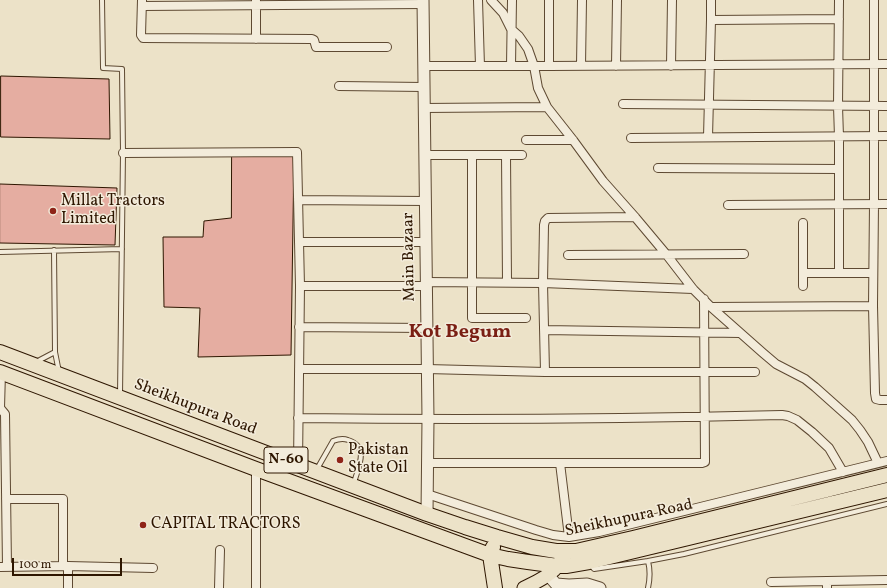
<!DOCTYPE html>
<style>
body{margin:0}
#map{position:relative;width:887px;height:588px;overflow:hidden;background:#ece2c8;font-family:Vollkorn,serif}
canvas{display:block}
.scale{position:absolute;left:12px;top:558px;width:110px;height:18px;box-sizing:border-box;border:2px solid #2e1600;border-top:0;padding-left:5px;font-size:12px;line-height:14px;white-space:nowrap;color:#2e1600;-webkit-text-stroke:3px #f3ecdb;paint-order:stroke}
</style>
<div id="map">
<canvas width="887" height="588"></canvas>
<div class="scale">100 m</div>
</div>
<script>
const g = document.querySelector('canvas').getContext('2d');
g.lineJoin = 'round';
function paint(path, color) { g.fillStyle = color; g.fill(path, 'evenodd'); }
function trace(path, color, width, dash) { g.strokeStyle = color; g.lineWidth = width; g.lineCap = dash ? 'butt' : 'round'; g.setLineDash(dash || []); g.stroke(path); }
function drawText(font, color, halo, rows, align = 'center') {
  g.font = font + ' Vollkorn,serif'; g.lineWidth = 3; g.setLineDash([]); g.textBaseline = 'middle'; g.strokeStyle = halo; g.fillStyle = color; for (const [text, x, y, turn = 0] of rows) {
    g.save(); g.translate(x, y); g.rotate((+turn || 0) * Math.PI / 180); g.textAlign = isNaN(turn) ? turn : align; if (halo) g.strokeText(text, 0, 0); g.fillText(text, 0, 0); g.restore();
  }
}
const building = new Path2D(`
 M1,76L109,79L110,139L1,137Z
 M232,155H294L291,355L198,357L200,308L164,307L163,237H203L204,221L231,218Z
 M0,184L117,188L115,245L0,243Z`);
const service = new Path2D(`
 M102,0L103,68L122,69L123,153L120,395
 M54,250L55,352L59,372
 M0,252L122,249
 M36,362L55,352
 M317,469L333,441C338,439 343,438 348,440C370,447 358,467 354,483
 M648,561L684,554L887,504
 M590,564L594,569L648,561C650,569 650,579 648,588`);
const minor = new Path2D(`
 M142,0L141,35L143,38L312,39L314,40L316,47H387
 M478,0L480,66
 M491,0L503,13L511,29L519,36L528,49L534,66L538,88L547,107L573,140L603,181L635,217L666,254L693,289L711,307L763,353L776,364L805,379L815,387L852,420L860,430L868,442L878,463
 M711,0V20L839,19
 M874,0V204L873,306L875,393L876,399L880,400H887
 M256,1V39
 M142,6L423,4
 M424,66H549L887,64
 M511,66L512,0
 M549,66V0
 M581,66L582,0
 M616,66L617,0
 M671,66L672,0
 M339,86L424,87
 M623,104L887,106
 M424,108L547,107
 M708,137L711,20
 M631,138L887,136
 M526,140H573
 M123,153L297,152L300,286L298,465
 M425,155H522
 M472,155V318H526
 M506,155L507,282
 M658,168L839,169
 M298,200L425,201
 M728,205L887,204
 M803,223V286
 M299,242H426
 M568,255L744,254
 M803,273H873
 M839,273V137L838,106L839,0
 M426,282L543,283L693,289
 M300,286H426
 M711,307L873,306
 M299,327L427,328
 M544,330L740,333
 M299,369H427L545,372H755
 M545,372L543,283L544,225L545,221L548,218L635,217
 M0,408L5,414L7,567
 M0,408L1,372
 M298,418C459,420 621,419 782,415L788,416L797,420L812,432L829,448L843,472
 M428,463H702L705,462L704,299
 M560,463L569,537
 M427,494L536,530L553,535L569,537L599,532L887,461
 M6,499H63V566
 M0,567L68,566L153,568
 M827,581L887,580
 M771,582L827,581V588
 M68,588V566
 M219,588L220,550
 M256,588V469`);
const tertiary = new Path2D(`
 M423,0L428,419L427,514
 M548,575L556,584L569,585L587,584L600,588`);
const primary = new Path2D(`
 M524,588C534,583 546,578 554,570C559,564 563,557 568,551`);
const trunk = new Path2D(`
 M0,352L427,514L465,527L497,537L532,547L556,551H576L633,538L887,475
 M0,372L256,469L490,555L508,559L528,562L558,566H566L589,562L887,490
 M493,547L490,555L495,588`);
const markers = [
 [53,211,4,"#8f2418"],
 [340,460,4,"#8f2418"],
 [143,525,4,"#8f2418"]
];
const shields = [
 [286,460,44]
];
const shieldNames = [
 ["N-60",286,460]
];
const poiNames = [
 ["Millat Tractors",61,202],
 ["Limited",61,220],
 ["Pakistan",348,451],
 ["State Oil",348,469],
 ["CAPITAL TRACTORS",151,525]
];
const streetNames = [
 ["Main Bazaar",410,257,-91],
 ["Sheikhupura Road",195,408,21],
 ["Sheikhupura Road",629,519,-12]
];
const districtNames = [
 ["Kot Begum",460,333]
];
paint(building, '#e5ada1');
trace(building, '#2e1600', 1);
trace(service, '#5e4932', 6);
trace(minor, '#5e4932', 10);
trace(tertiary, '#5e4932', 13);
trace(primary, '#2e1600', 15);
trace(trunk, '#2e1600', 16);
trace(service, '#f3ecdb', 4);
trace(minor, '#f3ecdb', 8);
trace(tertiary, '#f3ecdb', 11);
trace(primary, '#ece2c8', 13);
trace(trunk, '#ece2c8', 14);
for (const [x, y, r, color] of markers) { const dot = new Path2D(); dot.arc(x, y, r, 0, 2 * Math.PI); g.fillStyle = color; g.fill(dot); trace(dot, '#f3ecdb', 1.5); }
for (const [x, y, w] of shields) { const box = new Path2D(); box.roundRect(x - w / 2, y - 13, w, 26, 3); g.fillStyle = '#f3ecdb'; g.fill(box); trace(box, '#2e1600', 1); }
drawText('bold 15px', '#2e1600', null, shieldNames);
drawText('16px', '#2e1600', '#f3ecdb', poiNames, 'left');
drawText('16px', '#2e1600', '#f3ecdb', streetNames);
drawText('bold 20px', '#7a1f14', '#f3ecdb', districtNames);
</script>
